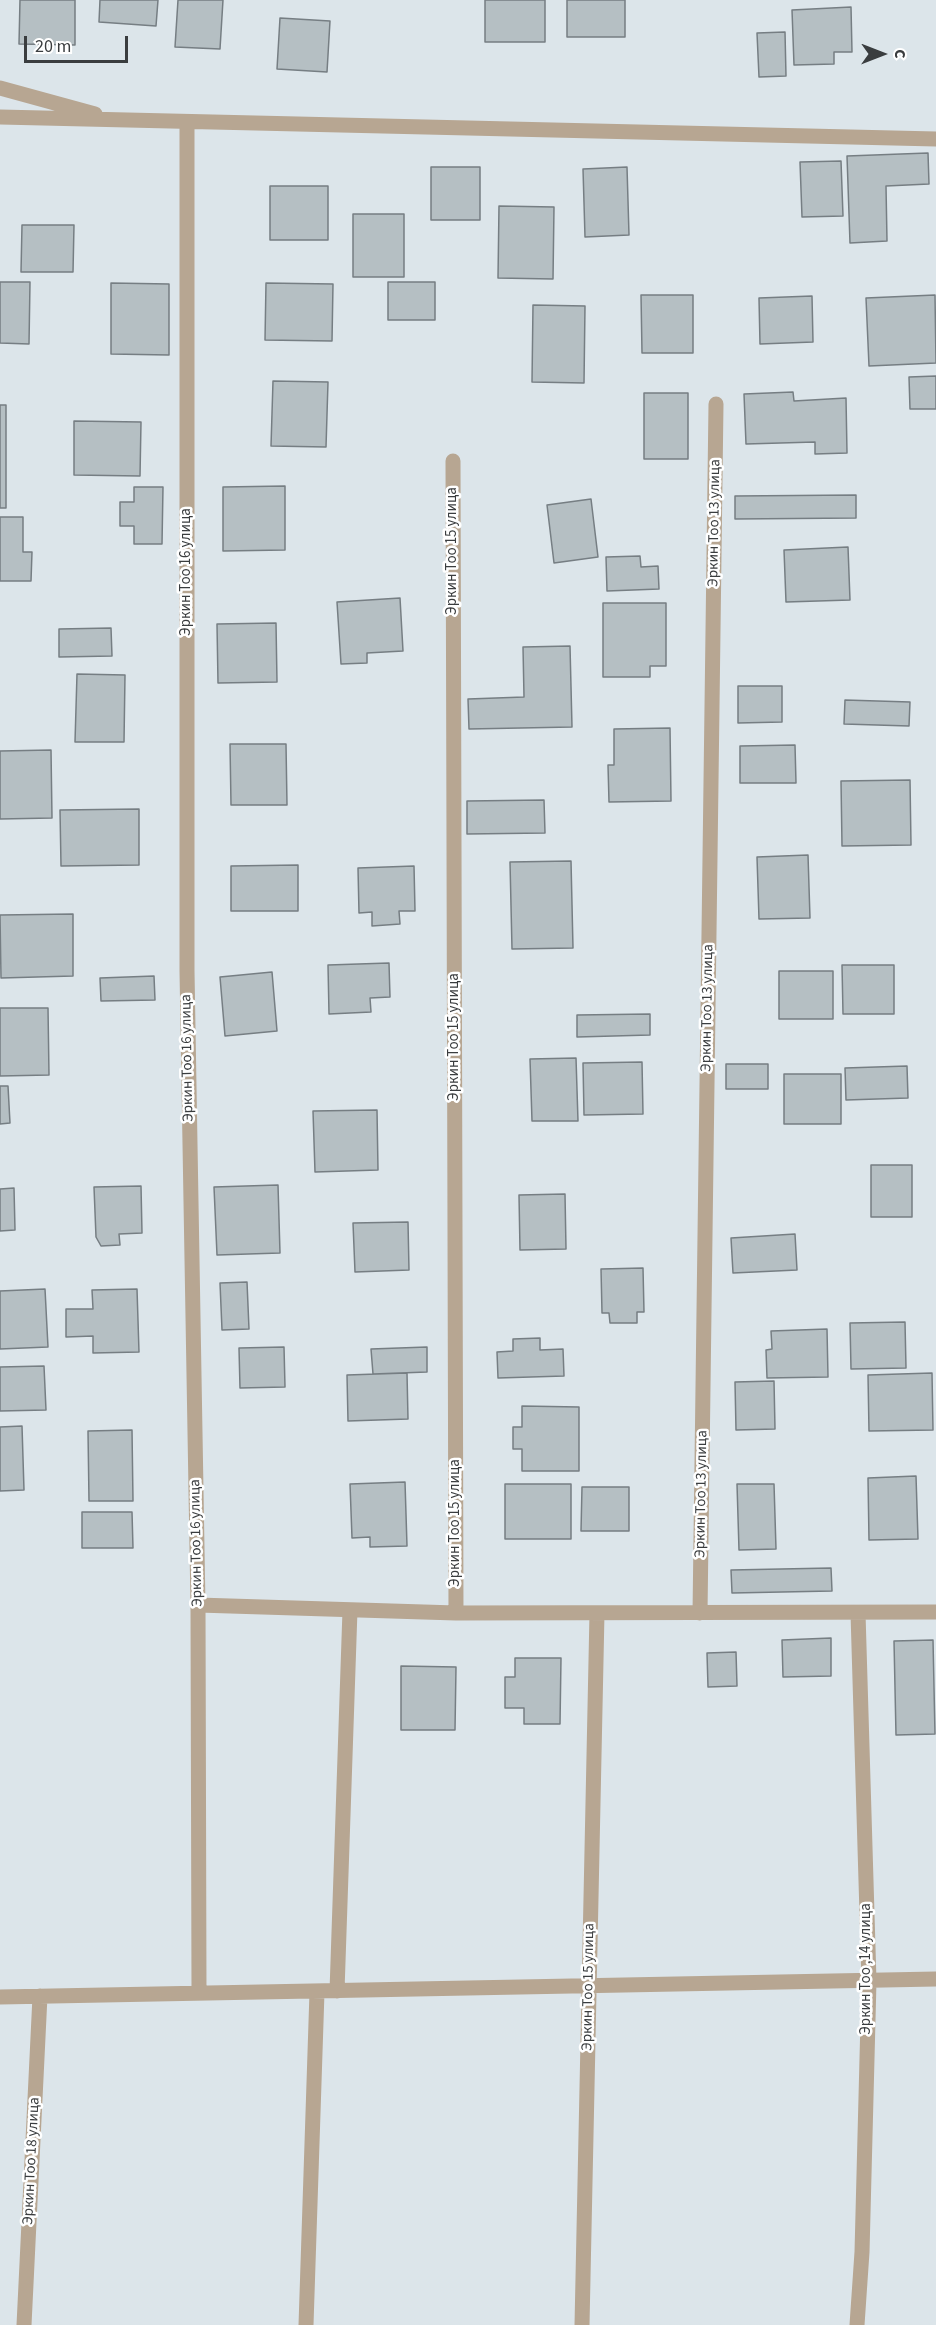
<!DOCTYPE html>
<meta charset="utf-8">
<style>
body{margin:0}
#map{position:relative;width:936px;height:2325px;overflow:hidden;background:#dce5ea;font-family:"Source Sans 3",sans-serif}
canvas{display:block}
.north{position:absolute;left:852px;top:24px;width:60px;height:60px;-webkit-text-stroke:4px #fff;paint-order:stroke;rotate:90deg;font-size:16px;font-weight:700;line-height:24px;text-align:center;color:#3a3d3f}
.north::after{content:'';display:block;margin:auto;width:21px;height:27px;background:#3a3d3f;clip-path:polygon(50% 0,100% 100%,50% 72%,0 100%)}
.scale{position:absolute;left:24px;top:36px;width:104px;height:27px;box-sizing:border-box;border:3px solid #3a3d3f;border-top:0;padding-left:8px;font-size:18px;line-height:21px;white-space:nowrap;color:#3a3d3f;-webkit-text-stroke:4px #fff;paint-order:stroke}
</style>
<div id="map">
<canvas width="936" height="2325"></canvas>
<div class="north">С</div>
<div class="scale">20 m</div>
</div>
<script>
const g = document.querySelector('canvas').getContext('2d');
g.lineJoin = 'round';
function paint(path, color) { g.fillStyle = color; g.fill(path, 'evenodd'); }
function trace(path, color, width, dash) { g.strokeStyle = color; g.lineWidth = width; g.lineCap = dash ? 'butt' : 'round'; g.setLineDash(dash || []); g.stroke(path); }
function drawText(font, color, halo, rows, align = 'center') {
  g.font = font + ' "Source Sans 3",sans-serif'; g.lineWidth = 5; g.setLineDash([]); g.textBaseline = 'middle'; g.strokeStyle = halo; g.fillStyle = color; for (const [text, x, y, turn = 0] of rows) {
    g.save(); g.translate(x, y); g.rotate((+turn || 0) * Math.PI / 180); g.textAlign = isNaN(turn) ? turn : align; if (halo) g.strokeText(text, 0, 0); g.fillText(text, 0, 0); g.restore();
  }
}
const building = new Path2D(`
 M20,0H75V45L19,44Z
 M100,0H158L156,26L99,22Z
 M178,0H223L220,49L175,47Z
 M485,0H545V42H485Z
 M567,0H625V37H567Z
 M851,7L852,52H834V64L794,65L792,10Z
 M280,18L330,21L327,72L277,69Z
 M785,32L786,76L759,77L757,33Z
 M928,153L929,184L886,186L887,241L850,243L847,156Z
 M841,161L843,216L802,217L800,162Z
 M431,167H480V220H431Z
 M627,167L629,235L585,237L583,169Z
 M270,186H328V240H270Z
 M499,206L554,207L553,279L498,278Z
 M353,214H404V277H353Z
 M22,225H74L73,272H21Z
 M0,282H30L29,344L0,343Z
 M388,282H435V320H388Z
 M111,283L169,284V355L111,354Z
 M266,283L333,284L332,341L265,340Z
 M641,295H693V353H642Z
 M935,295L936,363L869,366L866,298Z
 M812,296L813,342L760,344L759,298Z
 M533,305L585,306L584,383L532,382Z
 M936,376V409H910L909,377Z
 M273,381L328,382L326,447L271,446Z
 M793,392L794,401L846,398L847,453L815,454V442L746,444L744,394Z
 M644,393H688V459H644Z
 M0,405H6V508H0Z
 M74,421L141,422L140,476L74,475Z
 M285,486V550L223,551V487Z
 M134,487H163L162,544H134V526H120V502H134Z
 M856,495V518L735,519V496Z
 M591,499L598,557L554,563L547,505Z
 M0,517H23V552H32L31,581H0Z
 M848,547L850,600L786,602L784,550Z
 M640,556L641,567L658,566L659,589L607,591L606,557Z
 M400,598L403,651L367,653V663L341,664L337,602Z
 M603,603H666V666H650V677H603Z
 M276,623L277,682L218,683L217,624Z
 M111,628L112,656L59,657V629Z
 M570,646L572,727L469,729L468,699L524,697L523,647Z
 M77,674L125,675L124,742H75Z
 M738,686H782V722L738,723Z
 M845,700L910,702L909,726L844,724Z
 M670,728L671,801L609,802L608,765H614V729Z
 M230,744H286L287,805H231Z
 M795,745L796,783H740V746Z
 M51,750L52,818L0,819V751Z
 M910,780L911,845L842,846L841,781Z
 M544,800L545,833L467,834V801Z
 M139,809V865L61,866L60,810Z
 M808,855L810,918L759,919L757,857Z
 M571,861L573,948L512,949L510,862Z
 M298,865V911H231V866Z
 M414,866L415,911H399L400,924L372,926V912L359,913L358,868Z
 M73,914V976L1,978L0,915Z
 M389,963L390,997L370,998L371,1012L329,1014L328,965Z
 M842,965H894V1014H843Z
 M779,971H833V1019H779Z
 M272,972L277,1031L225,1036L220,977Z
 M154,976L155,1000L101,1001L100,978Z
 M0,1008H48L49,1075L0,1076Z
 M650,1014V1035L577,1037V1015Z
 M576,1058L578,1121H532L530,1059Z
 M642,1062L643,1114L584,1115L583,1063Z
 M726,1064H768V1089H726Z
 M907,1066L908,1098L846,1100L845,1068Z
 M784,1074H841V1124H784Z
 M0,1086H8L10,1123L0,1124Z
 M377,1110L378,1170L315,1172L313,1111Z
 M871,1165H912V1217H871Z
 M278,1185L280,1253L217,1255L214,1187Z
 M141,1186L142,1233L119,1234L120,1245L101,1246L96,1237L94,1187Z
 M14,1188L15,1230L0,1231V1189Z
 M565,1194L566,1249L520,1250L519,1195Z
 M408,1222L409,1270L355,1272L353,1223Z
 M795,1234L797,1270L733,1273L731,1238Z
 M643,1268L644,1312H637V1323H610L609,1313H602L601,1269Z
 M247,1282L249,1329L222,1330L220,1283Z
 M45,1289L48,1347L0,1349V1291Z
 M137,1289L139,1352L93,1353V1336L66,1337V1309H93L92,1290Z
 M905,1322L906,1368L851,1369L850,1323Z
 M827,1329L828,1377L767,1378L766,1350L772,1349L771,1331Z
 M540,1338V1350L563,1349L564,1376L498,1378L497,1352L513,1351V1339Z
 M284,1347L285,1387L240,1388L239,1348Z
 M427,1347V1372L373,1374L371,1349Z
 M44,1366L46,1410L0,1411V1367Z
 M407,1373L408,1419L348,1421L347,1375Z
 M932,1373L933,1430L869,1431L868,1375Z
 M774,1381L775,1429L736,1430L735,1382Z
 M522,1406L579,1407V1471H522V1449H513V1427H522Z
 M22,1426L24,1490L0,1491V1427Z
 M132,1430L133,1501H89L88,1431Z
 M916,1476L918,1539L869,1540L868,1478Z
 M405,1482L407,1546L370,1547V1537L352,1538L350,1484Z
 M505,1484H571V1539H505Z
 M737,1484H774L776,1549L739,1550Z
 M582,1487H629V1531H581Z
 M82,1512H132L133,1548H82Z
 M831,1568L832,1591L732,1593L731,1570Z
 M831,1638V1676L783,1677L782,1640Z
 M933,1640L935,1734L896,1735L894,1641Z
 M736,1652L737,1686L708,1687L707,1653Z
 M515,1658H561L560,1724H524V1708H505V1677H515Z
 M401,1666L456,1667L455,1730H401Z`);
const minor = new Path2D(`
 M0,88L95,114
 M0,117L936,139
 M187,122V971L198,1605L199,1993
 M453,461L456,1613
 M198,1605L456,1613L936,1612
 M700,1613L716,404
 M337,1991L350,1610
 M0,1997L936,1979
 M24,2325L40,1996
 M306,2325L317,1992
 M582,2325L597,1613
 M857,2325L862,2252L869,1981L858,1613`);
const streetNames = [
 ["Эркин Тоо 13 улица",715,523,-89],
 ["Эркин Тоо 15 улица",453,551,-90],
 ["Эркин Тоо 16 улица",187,572,-90],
 ["Эркин Тоо 13 улица",708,1008,-89],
 ["Эркин Тоо 15 улица",455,1037,-90],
 ["Эркин Тоо 16 улица",188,1058,-91],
 ["Эркин Тоо 13 улица",702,1494,-89],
 ["Эркин Тоо 15 улица",456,1523,-90],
 ["Эркин Тоо 16 улица",197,1543,-91],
 ["Эркин Тоо ,14 улица",867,1969,-90],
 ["Эркин Тоо 15 улица",589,1987,-89],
 ["Эркин Тоо 18 улица",32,2161,-87]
];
paint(building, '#b5bfc3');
trace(building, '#767e83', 1.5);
trace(minor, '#b7a692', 15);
drawText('15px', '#3a3d3f', '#fff', streetNames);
</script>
